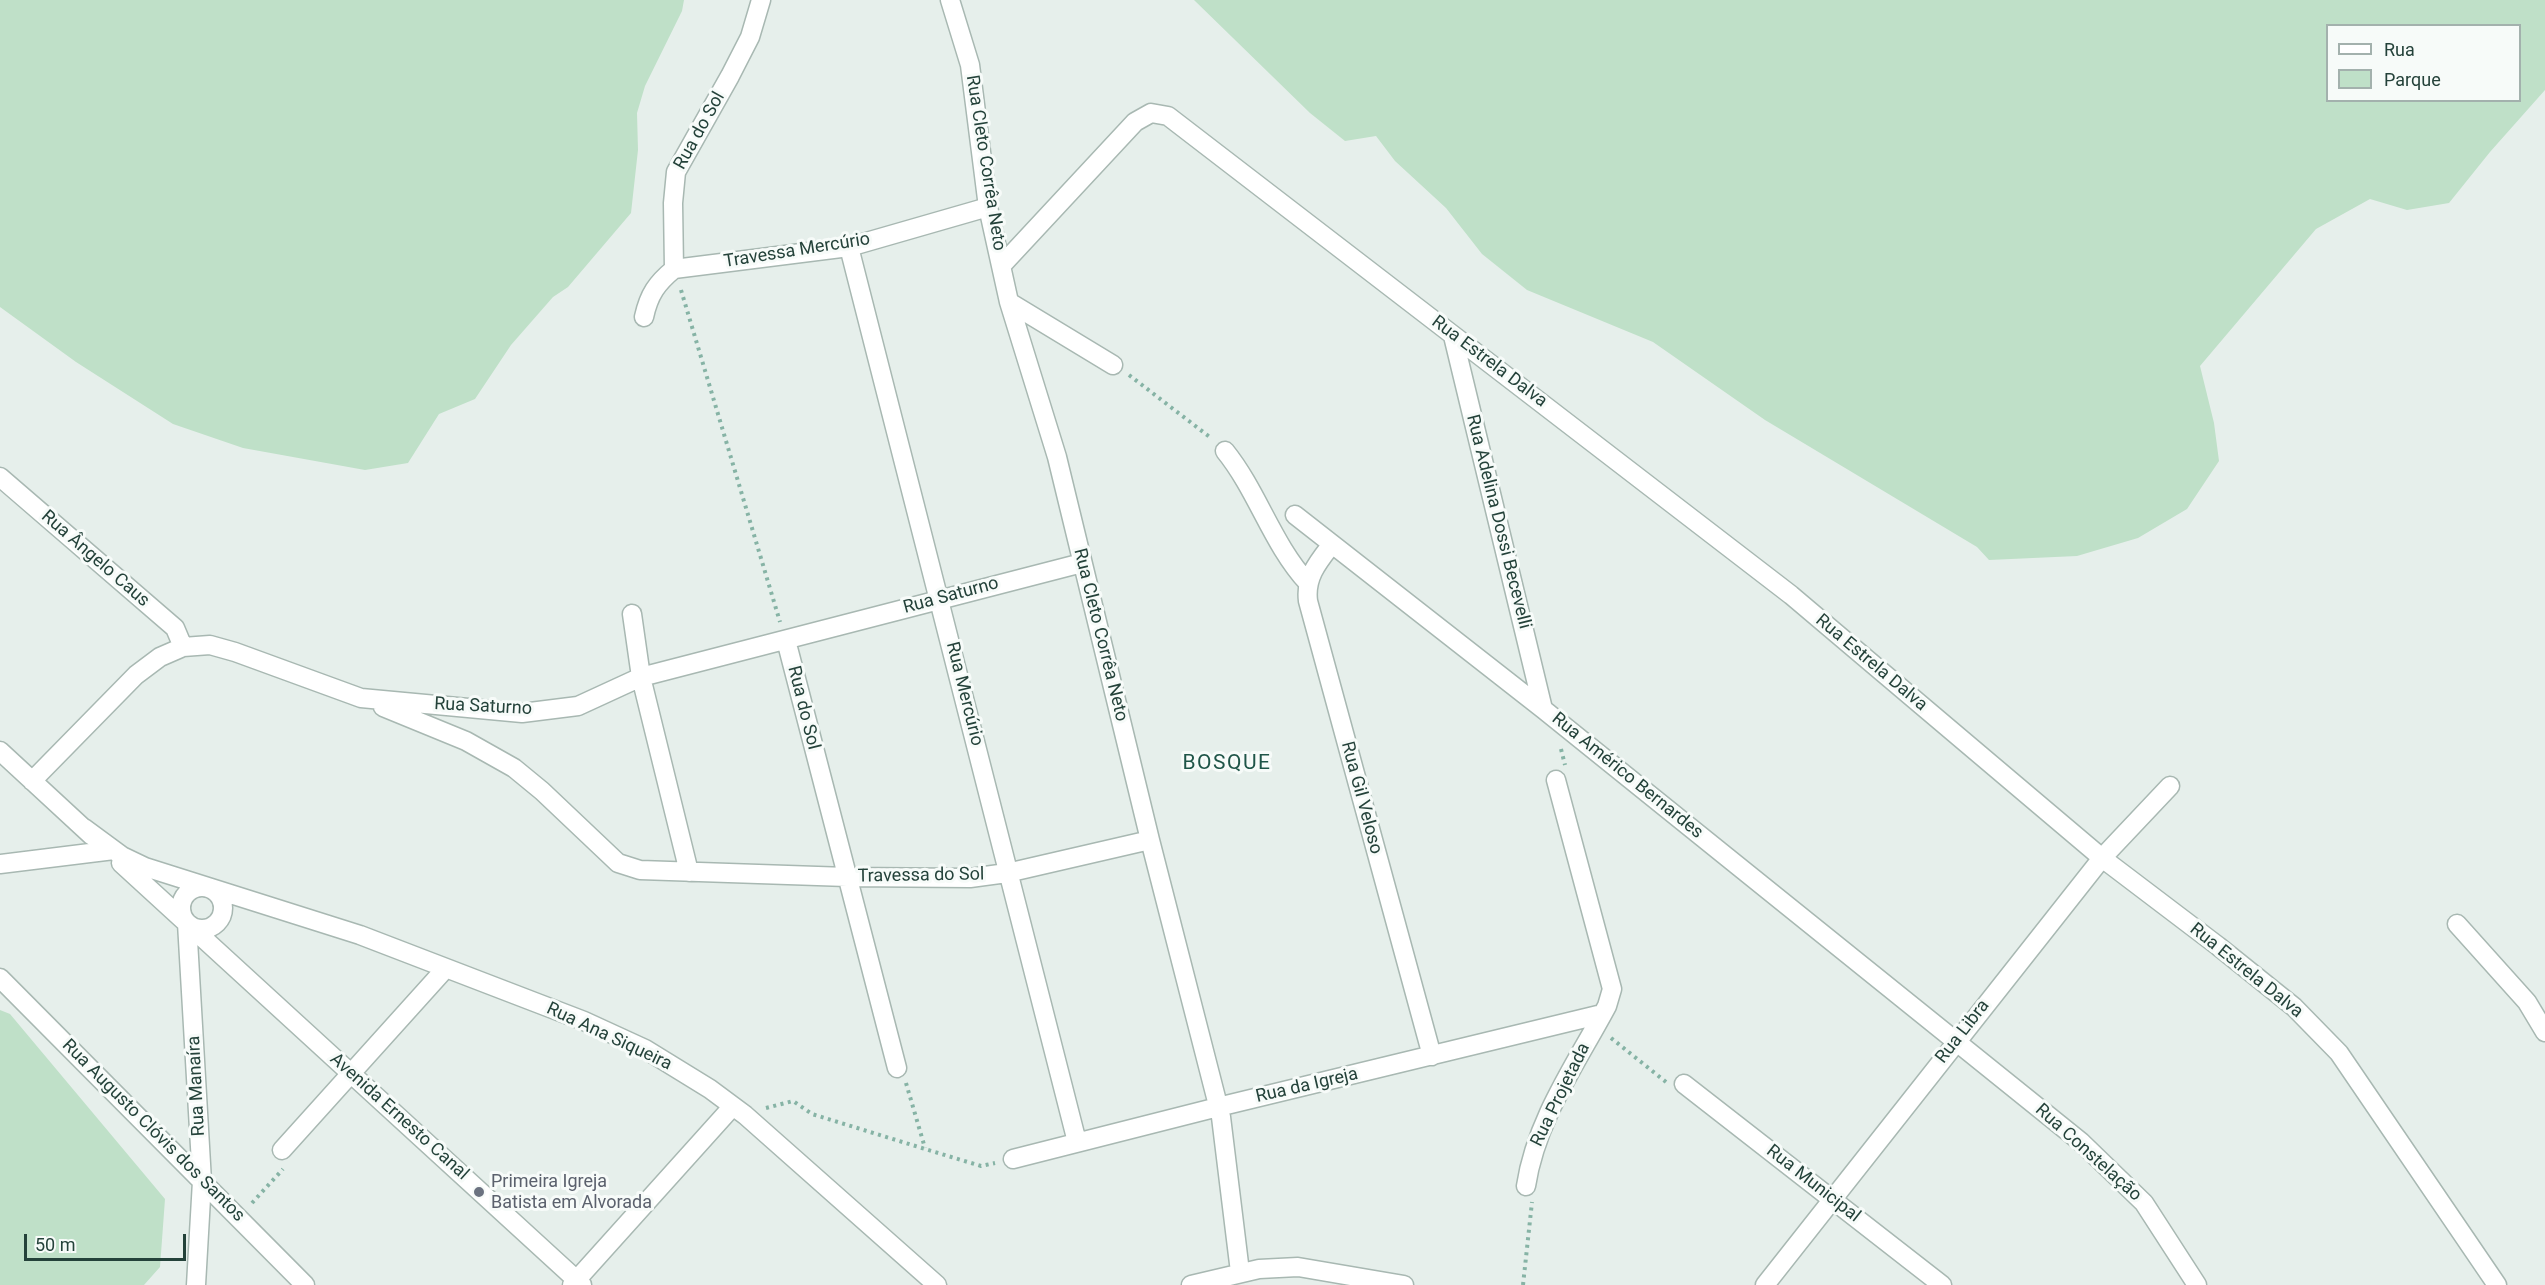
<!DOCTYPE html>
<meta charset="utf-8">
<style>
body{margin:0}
#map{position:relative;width:2545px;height:1285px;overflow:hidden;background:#e6efeb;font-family:Roboto,sans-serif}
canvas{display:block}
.legend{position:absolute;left:2326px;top:24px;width:195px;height:78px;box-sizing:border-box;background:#f7fbf9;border:2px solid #a3b1ad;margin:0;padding:8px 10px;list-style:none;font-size:18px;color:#24423a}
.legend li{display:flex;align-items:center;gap:12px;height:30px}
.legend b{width:30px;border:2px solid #a3b1ad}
.scale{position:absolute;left:24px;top:1234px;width:162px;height:27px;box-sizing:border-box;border:3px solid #24423a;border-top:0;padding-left:8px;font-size:18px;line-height:21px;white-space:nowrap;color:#24423a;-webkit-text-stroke:4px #f7fbf9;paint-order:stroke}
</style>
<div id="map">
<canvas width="2545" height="1285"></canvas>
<ul class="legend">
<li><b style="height:8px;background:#fff"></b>Rua</li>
<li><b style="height:16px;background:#bfe0c8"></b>Parque</li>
</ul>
<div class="scale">50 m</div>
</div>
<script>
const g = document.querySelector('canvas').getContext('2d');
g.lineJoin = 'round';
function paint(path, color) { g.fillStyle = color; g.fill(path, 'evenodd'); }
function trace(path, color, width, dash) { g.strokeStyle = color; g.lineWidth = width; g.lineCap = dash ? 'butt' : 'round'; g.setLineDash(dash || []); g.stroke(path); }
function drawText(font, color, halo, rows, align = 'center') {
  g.font = font + ' Roboto,sans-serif'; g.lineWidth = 6; g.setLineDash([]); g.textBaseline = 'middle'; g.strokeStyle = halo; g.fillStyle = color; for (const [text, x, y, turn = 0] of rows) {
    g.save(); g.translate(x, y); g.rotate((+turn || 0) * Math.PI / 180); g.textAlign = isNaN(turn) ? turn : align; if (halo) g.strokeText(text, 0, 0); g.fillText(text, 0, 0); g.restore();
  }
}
const green = new Path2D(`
 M0,0H684L682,11L645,86L637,113L638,150L631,213L568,287L553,297L511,345L475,399L439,414L408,463L365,470L243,448L173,424L76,362L0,307Z
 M1194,0H2545V90L2490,152L2449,203L2407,210L2370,199L2316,229L2200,366L2214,423L2219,461L2187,509L2138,538L2077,556L1989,560L1977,547L1765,420L1653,342L1527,290L1482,254L1446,208L1395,161L1376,136L1345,141L1310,113ZM2328,26H2520V100H2328Z
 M0,1010L10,1014L165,1199L160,1267L144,1285H0Z`);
const path = new Path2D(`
 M681,290L780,622
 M1129,375L1211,438
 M1561,749L1565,765
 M1611,1038L1666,1082
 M906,1083L925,1148
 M766,1108L793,1101L812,1114L925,1149L981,1166L995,1163
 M252,1203L283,1169
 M1523,1285L1532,1202`);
const minor = new Path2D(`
 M950,0L970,65L988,207L1009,302L1057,457L1150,840L1221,1117L1240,1272
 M849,247C926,545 1000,844 1077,1142
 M1001,266L1135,122L1151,113L1168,116L1791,595L2102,858L2218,946L2294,1007L2339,1053L2497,1285
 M674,269L849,247L988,207
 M674,269L673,203L676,172L730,76L750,37L761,0
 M1009,302L1113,365
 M644,317C649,294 657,283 674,269
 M1453,336L1543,709
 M1225,451C1258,492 1272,544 1308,583
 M0,477L175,628L183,647
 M1295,515L1543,709L2081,1142L2144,1203L2197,1285
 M1332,544C1318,562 1305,577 1308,601L1432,1056
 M632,614L641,677L689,872
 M786,640L897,1068
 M383,707L466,741L514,768L542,791L618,863L640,870L847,877L970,878L1007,873L1150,840
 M0,751L92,836
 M32,781L136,675L160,657L183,647L210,645L235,652L361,698L522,713L578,706L641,677L1082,563
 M84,828L122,856L145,867L360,935L584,1021L645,1049L710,1089L745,1115L937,1285
 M121,863L582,1285
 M0,864L114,850
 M181 908a21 21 0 1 1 42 0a21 21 0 1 1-42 0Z
 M187,923L202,1181L196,1285
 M2457,924L2527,1002L2545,1032
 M0,978L305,1285
 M1684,1084L1942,1285
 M282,1150L446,968
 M1013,1159L1218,1107L1602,1014
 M1526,1186C1536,1120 1576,1064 1607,1006L1612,989L1556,780
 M572,1285L733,1106
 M1191,1285L1259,1269L1298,1267L1404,1285
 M1765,1285L2102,858L2170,786`);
const markers = [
 [479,1192,6,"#6b7280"]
];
const streetNames = [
 ["Rua do Sol",700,131,-61],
 ["Rua Cleto Corrêa Neto",985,163,81],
 ["Travessa Mercúrio",797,251,-9],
 ["Rua Estrela Dalva",1489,362,37],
 ["Rua Adelina Dossi Becevelli",1498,522,76],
 ["Rua Ângelo Caus",95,559,41],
 ["Rua Saturno",951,596,-15],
 ["Rua Cleto Corrêa Neto",1100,635,76],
 ["Rua Estrela Dalva",1871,663,40],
 ["Rua Mercúrio",964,694,76],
 ["Rua Saturno",483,707,3],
 ["Rua do Sol",803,708,76],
 ["Rua Américo Bernardes",1627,776,39],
 ["Rua Gil Veloso",1361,798,75],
 ["Travessa do Sol",921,876,-1],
 ["Rua Estrela Dalva",2246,971,39],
 ["Rua Libra",1963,1032,-52],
 ["Rua Ana Siqueira",609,1037,25],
 ["Rua Manaíra",197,1086,-93],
 ["Rua da Igreja",1307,1086,-13],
 ["Rua Projetada",1561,1095,-64],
 ["Avenida Ernesto Canal",399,1117,42],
 ["Rua Augusto Clóvis dos Santos",153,1131,45],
 ["Rua Constelação",2088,1153,42],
 ["Rua Municipal",1813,1184,38]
];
const worshipNames = [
 ["Primeira Igreja",491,1182],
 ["Batista em Alvorada",491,1203]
];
const quarterNames = [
 ["BOSQUE",1227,764]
];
paint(green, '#bfe0c8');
trace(minor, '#a8b8b2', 21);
trace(path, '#86b3a5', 4, [3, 4.5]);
trace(minor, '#fff', 18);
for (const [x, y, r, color] of markers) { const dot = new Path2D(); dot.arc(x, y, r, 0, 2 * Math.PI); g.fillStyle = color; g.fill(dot); trace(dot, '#f7fbf9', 2); }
drawText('18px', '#24423a', '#f7fbf9', streetNames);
drawText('18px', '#5b616d', '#f7fbf9', worshipNames, 'left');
g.letterSpacing = '1.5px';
drawText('21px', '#1f5548', '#f7fbf9', quarterNames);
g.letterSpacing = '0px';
</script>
